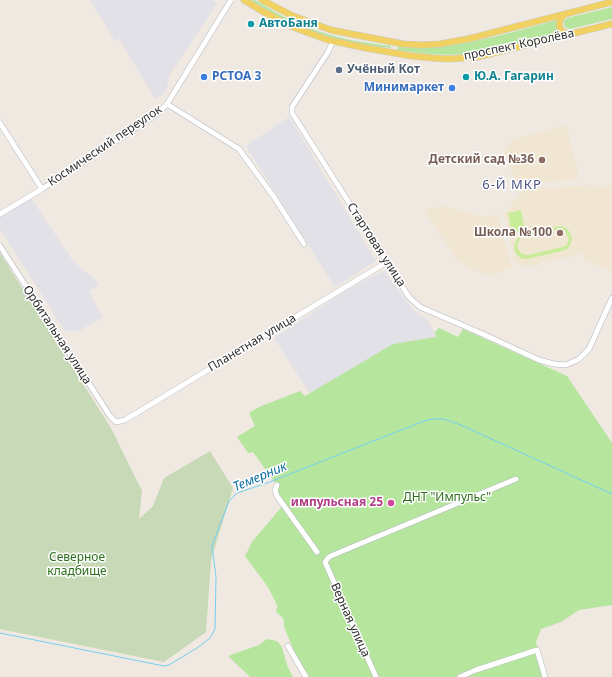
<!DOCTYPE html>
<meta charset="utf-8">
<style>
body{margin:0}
canvas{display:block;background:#efe9e1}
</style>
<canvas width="612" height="677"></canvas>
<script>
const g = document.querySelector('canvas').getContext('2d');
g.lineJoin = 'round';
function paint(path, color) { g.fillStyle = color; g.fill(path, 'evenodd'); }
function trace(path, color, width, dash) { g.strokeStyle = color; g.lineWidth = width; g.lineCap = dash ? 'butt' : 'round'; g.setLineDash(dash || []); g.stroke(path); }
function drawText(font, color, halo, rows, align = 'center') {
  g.font = font + ' "Noto Sans",sans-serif'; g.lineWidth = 3; g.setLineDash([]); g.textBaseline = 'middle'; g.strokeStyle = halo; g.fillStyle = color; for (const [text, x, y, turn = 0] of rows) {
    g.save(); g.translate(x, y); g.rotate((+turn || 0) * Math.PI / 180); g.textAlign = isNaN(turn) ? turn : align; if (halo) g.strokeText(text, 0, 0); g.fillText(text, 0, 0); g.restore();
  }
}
const industrial = new Path2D(`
 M90,0H212L217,4L170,74L166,91L156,100L119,39L115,41Z
 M289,117L376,261L335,287L246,146Z
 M31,198L73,261L99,283L89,292L103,317L79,331H65L0,229V217Z
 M384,271L414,311L427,319L437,337L393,344L310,394L274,338L350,288Z`);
const education = new Path2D(`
 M566,125L578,169L576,180L516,184L504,151L510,142L515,139Z
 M612,184V271L585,261L583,253L528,267L515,262L504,214L523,190L591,185L602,187Z
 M442,206L484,217L497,214L512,268L504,270V272L488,275L466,267L465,264L457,260L424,210Z`);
const green = new Path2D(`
 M251,0H255C282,17 311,31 342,38C358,42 375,44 391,46V48C374,46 357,44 341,40C309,32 278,18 251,0Z
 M612,7V19L570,29L566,28L564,25V21L567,18Z
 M557,20L556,26L560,34C529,41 497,52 464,54C442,56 419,53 397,50L398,47C453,51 505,34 557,20Z
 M439,328L458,337L463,329L567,376L612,443V605L579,610L561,622L541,629L536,642L548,677H310L298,660L284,627C285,620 283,617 277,613L276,609L278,607L268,587L245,556L252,542L284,504L275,490L276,484L253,452L248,453L237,437L255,426L249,413L259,407L300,391L305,396L393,344L436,337L435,332Z
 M267,639L277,641L282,647L287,665L293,677H250L228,656L259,645Z`);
const cemetery = new Path2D(`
 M0,253L111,428L142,491L139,519L153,506L164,478L210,451L233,488L211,560L206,632L164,662L0,629Z`);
const pitch = new Path2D(`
 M521,210L525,231L512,233L508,213Z
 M560,226C565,227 569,229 571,235C573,240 571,245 567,249C564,251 529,259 525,259C512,257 512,242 520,235ZM560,229L565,231L568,237L569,240L566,246L528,255C521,255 518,251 517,245L521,237Z`);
const stream = new Path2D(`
 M0,633L164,666L169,665L197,648L210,638L215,629L216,577L212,546L229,501L237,493L267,483L424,421C442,416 447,420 463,426L612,494`);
const minor = new Path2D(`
 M333,41L328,52L292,107V113L409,297L420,307L485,335L539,360L554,364L566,365L579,359L589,349L612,298
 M167,104L239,149L274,197L304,244
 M0,123L42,189
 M0,214L42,189L157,114L167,104L231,0
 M0,246L110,416L116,422L125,420L387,262
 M277,485L275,490L277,496L317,552
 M288,646L306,677
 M376,677L325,562L329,557L333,555L516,479
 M460,677L476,670L537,650L545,677`);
const major = new Path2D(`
 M244,0L262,11L290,26L328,40L366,48L412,56L433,58L448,59L477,57L612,24
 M262,0L293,16L331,30L403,44L422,45L440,44L468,39L612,2
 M565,14C556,22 558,31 569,35`);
const markers = [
 [251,24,4,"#0f9aa8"],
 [339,70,4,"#5c6f8a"],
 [204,77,4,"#3f7fe0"],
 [466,77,4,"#0f9aa8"],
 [452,88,4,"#3f7fe0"],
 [542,160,4,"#8d6e63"],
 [560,233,4,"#8d6e63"],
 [391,503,4,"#d1479c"]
];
const cultureNames = [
 ["АвтоБаня",259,24],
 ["Ю.А. Гагарин",474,77]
];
const streetNames = [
 ["проспект Королёва",519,45,-12],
 ["Космический переулок",105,146,-34],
 ["Стартовая улица",376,245,57],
 ["Орбитальная улица",57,335,57],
 ["Планетная улица",252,343,-31],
 ["Верная улица",350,620,66]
];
const serviceNames = [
 ["Учёный Кот",347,70]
];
const shopNames = [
 ["РСТОА 3",212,77],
 ["Минимаркет",444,88,"right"]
];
const educationNames = [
 ["Детский сад №36",534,160],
 ["Школа №100",552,233]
];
const parkNames = [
 ["ДНТ \"Импульс\"",447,498],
 ["Северное",77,558],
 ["кладбище",77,572]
];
const hotelNames = [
 ["импульсная 25",383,503]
];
const neighbourhoodNames = [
 ["6-Й МКР",512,185]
];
const waterNames = [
 ["Темерник",260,477,-23]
];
paint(industrial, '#e3e1e8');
paint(education, '#f0e6d1');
paint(green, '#b6e59e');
paint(cemetery, '#c8d9b8');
paint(pitch, '#c9ec9a');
trace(stream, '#75cff0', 1);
trace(minor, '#b4b7c1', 6);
trace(major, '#c9c9c9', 7);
trace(minor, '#fff', 5);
trace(major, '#f2d163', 6);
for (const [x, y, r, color] of markers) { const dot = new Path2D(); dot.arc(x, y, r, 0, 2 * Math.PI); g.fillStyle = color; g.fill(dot); trace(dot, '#fff', 1.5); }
drawText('bold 12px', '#0d838f', '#fff', cultureNames, 'left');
drawText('12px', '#2e2e2e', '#fff', streetNames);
drawText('bold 12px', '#4e5e75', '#fff', serviceNames, 'left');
drawText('bold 12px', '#366cbe', '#fff', shopNames, 'left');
drawText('bold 12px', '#785e54', '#fff', educationNames, 'right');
drawText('12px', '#2c6e1b', '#fff', parkNames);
drawText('bold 12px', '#b23c85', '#fff', hotelNames, 'right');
g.letterSpacing = '1px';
drawText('13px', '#4d5680', '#fff', neighbourhoodNames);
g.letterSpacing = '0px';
drawText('italic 13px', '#0d6fa3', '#fff', waterNames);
</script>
